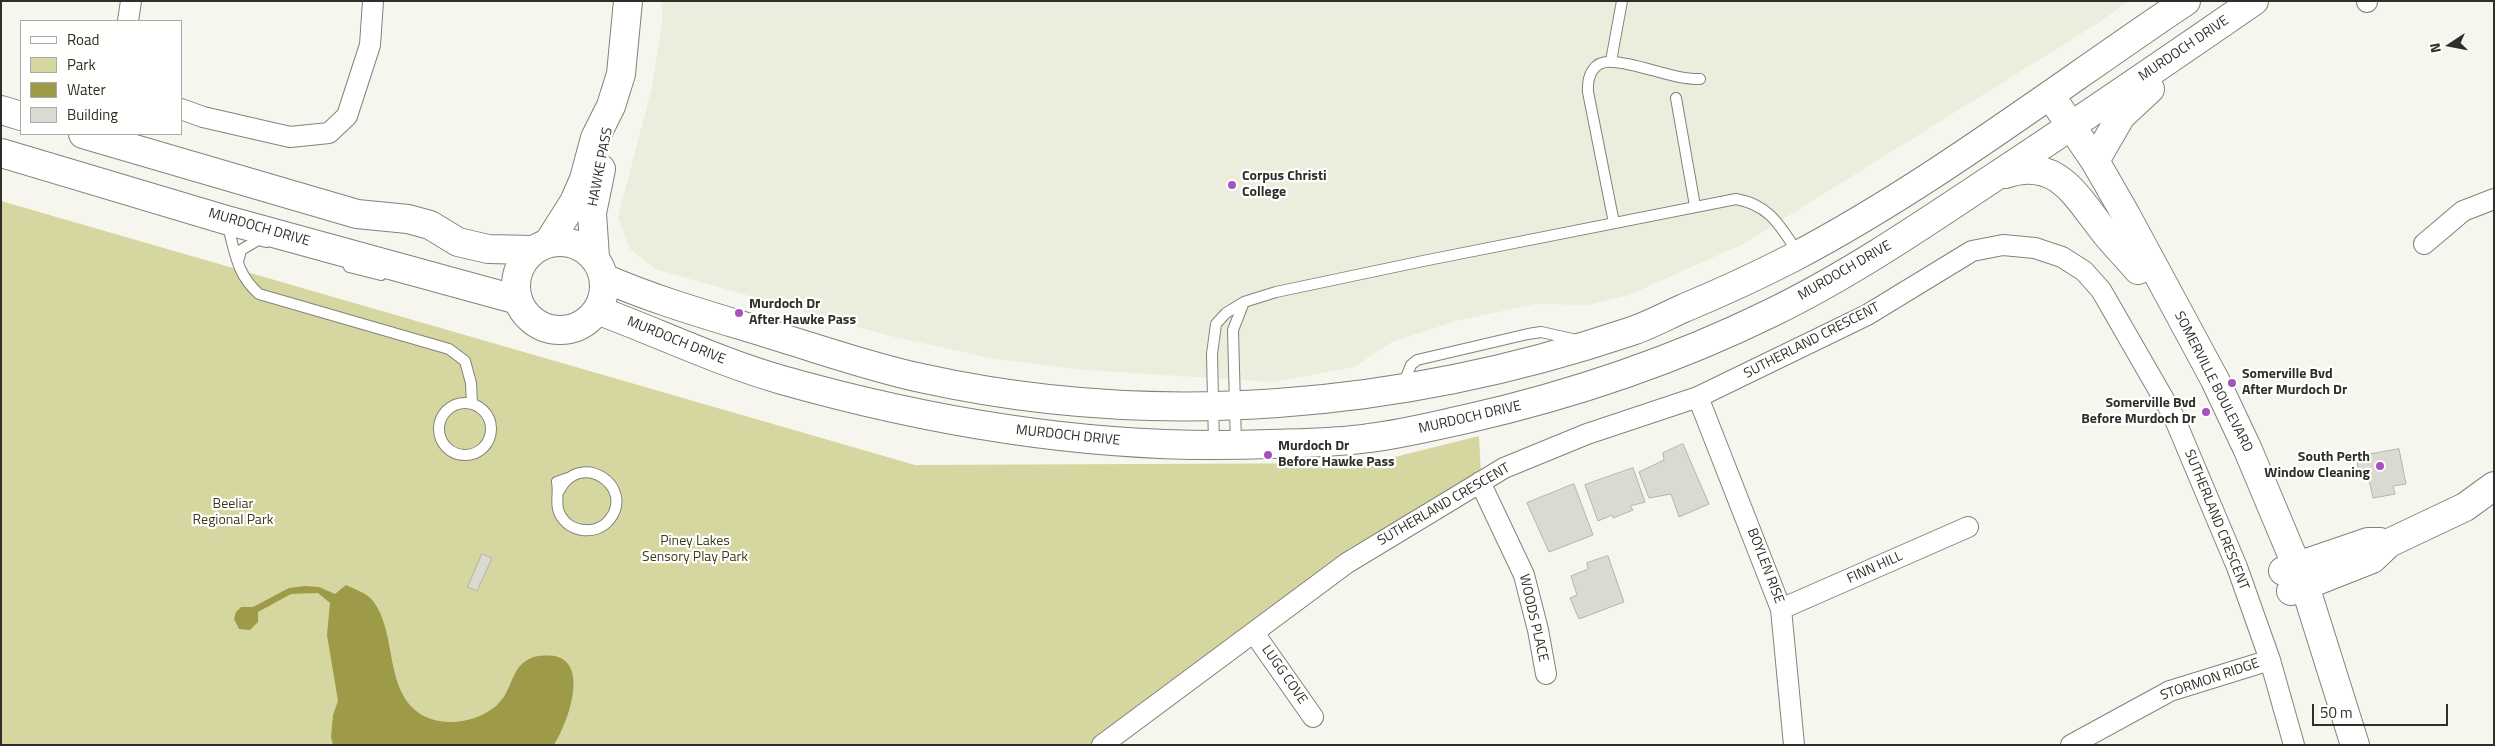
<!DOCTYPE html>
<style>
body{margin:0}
#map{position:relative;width:2495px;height:746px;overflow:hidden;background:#f6f6ee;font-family:"Titillium Web",sans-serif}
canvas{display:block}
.frame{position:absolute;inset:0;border:2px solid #2e2e2a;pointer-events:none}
.legend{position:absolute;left:20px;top:20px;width:162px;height:115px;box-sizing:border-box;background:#fffffe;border:1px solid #ababa9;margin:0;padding:6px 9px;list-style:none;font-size:15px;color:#2e2e2a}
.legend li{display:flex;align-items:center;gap:10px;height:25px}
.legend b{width:25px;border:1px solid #ababa9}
.north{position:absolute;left:2425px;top:20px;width:50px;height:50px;-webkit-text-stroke:4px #fffffe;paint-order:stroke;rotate:259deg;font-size:14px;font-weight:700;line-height:20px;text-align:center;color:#2e2e2a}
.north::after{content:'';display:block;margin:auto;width:18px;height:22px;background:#2e2e2a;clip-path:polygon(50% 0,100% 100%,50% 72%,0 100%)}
.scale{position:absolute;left:2312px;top:704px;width:136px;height:22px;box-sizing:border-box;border:2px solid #2e2e2a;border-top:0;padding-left:6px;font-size:15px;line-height:18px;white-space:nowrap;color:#2e2e2a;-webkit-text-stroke:4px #fffffe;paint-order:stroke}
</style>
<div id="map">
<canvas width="2495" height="746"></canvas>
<div class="frame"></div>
<ul class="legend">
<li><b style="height:6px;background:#fff"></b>Road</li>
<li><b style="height:14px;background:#d6d6a1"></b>Park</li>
<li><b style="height:14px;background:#9d9b47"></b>Water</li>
<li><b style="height:14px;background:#dadad2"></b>Building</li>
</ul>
<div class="north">N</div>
<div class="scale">50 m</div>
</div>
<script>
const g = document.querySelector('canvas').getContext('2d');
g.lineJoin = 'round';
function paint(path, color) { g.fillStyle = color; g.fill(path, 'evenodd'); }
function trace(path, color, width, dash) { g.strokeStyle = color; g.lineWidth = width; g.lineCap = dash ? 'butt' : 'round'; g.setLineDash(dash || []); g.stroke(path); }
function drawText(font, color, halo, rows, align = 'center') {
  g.font = font + ' "Titillium Web",sans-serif'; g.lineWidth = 4.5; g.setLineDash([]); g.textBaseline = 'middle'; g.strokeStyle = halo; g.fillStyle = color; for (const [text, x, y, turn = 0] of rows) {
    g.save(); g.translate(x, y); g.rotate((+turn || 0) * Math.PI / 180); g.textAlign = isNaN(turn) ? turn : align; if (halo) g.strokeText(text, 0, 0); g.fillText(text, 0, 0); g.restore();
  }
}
const built = new Path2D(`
 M662,1H2129L2098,23L1745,243L1629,295L1587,305L1535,304L1456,321L1392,342L1354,367L1274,382L1087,370L995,359L890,336L655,269L630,249L618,217L652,87L662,23Z`);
const green = new Path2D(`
 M1,201L915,465L1371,463L1479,436L1481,473L1348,549L1250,627L1091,745H1Z`);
const water = new Path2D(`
 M346,585C354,589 367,593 372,600C399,632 382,696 426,717C451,729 493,719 506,693C513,680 515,666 529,659C535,655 548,655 555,656C590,664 567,724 555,743L554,745H333L331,737L333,715L338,701L327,635L330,603L318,593L291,594L258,612V622L250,630L239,629L234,619L236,612L241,607H253L289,588L305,586L319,587L335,594Z`);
const building = new Path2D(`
 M1683,444L1709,504L1679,517L1671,494L1649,498L1639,472L1664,460L1663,453Z
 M2399,449L2406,484L2393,486L2395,494L2373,498L2368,475L2360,477L2356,457Z
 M1633,468L1645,502L1630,506L1633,510L1613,518L1612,515L1598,521L1585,485Z
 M1574,484L1593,535L1549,552L1527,503Z
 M482,554L492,558L477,591L468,587Z
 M1608,556L1624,602L1579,619L1570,598L1577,595L1571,576L1588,569L1587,563Z`);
const lane = new Path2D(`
 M1611,61L1622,1
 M1676,98L1695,206
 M227,223C235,251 236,274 259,294L449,349L465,361L471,383L472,404
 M1614,223L1588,92C1587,76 1593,60 1613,62C1642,64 1670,79 1700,79
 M238,262L241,250L258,240L266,242
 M349,267L381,275
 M1403,385L1411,365L1417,360L1528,334L1541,332L1577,340
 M439 429a26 26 0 1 1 52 0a26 26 0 1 1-52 0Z
 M1236,444L1233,330L1244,302
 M1214,445L1212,354L1216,324L1226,313L1244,302L1276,292L1423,261L1736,199C1770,205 1780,226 1798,253
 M559,491C580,449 635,486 610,519C596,538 564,532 558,509C556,500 559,491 557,482L568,478`);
const street = new Path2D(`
 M2367,2V1
 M128,21L131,1
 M181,109L203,117L290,137L329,133L347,116L370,45L373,1
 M2424,244L2463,211L2494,199
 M1698,397L1781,609L1794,745
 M1480,482L1524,575L1538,630L1546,674
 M1781,609L1968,527
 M1254,633L1313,717
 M1102,745L1347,563L1504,468L1587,434L1698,397L1867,315L1972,251L2003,245L2035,248L2062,257L2084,271L2101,290L2173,415L2237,567L2270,660L2294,745
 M2071,745L2170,691L2270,660`);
const secondary = new Path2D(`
 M2050,95L2095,161L2126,215L2215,380L2248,450L2305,586L2355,745
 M548,243L574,202L584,179L595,138L611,106L621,74L628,1
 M595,258L592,213L601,169
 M2283,571L2368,542H2380
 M2291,591L2372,559L2389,543L2465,507L2494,486`);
const primary = new Path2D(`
 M1,110L21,116
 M83,134L357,214L408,219L430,225L458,242L488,249L533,250
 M1,153L226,220L518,300
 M2095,161L2121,116L2150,89
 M2005,174C2059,155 2078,200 2107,235C2117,247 2128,258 2138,270
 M516 286a44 44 0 1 1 88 0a44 44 0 1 1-88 0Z
 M604,278C661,303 722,319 782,338C828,352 874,368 921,378C1155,430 1403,408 1629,332C1648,326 1666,316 1684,308C1720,293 1757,276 1792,258C1931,185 2056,88 2186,1
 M597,310C659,333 719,362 782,380C941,425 1105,451 1270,444C1303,443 1336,443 1369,438C1402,434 1434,426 1466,419C1572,395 1673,361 1771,313C1849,275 1921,226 1993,178C2081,120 2167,61 2254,1`);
const markers = [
 [1232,185,5,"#a551c0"],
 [739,313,5,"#a551c0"],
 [2232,383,5,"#a551c0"],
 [2206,412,5,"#a551c0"],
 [1268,455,5,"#a551c0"],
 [2380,466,5,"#a551c0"]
];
const streetNames = [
 ["MURDOCH DRIVE",2184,49,-34],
 ["HAWKE PASS",601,167,-79],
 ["MURDOCH DRIVE",259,228,16],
 ["MURDOCH DRIVE",1845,271,-30],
 ["MURDOCH DRIVE",676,341,22],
 ["SUTHERLAND CRESCENT",1812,341,-27],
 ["SOMERVILLE BOULEVARD",2213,382,63],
 ["MURDOCH DRIVE",1470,418,-13],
 ["MURDOCH DRIVE",1068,436,6],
 ["SUTHERLAND CRESCENT",1444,505,-30],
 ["SUTHERLAND CRESCENT",2216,520,68],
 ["BOYLEN RISE",1765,566,69],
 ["FINN HILL",1875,568,-24],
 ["WOODS PLACE",1533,618,77],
 ["LUGG COVE",1284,675,55],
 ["STORMON RIDGE",2210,680,-19]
];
const poiNames = [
 ["Corpus Christi",1242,177],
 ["College",1242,193],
 ["Murdoch Dr",749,305],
 ["After Hawke Pass",749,321],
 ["Somerville Bvd",2242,375],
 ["After Murdoch Dr",2242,391],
 ["Somerville Bvd",2196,404,"right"],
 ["Before Murdoch Dr",2196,420,"right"],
 ["Murdoch Dr",1278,447],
 ["Before Hawke Pass",1278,463],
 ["South Perth",2370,458,"right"],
 ["Window Cleaning",2370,474,"right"]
];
const parkNames = [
 ["Beeliar",233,505],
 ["Regional Park",233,521],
 ["Piney Lakes",695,542],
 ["Sensory Play Park",695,558]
];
paint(built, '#eceddc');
paint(green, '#d6d6a1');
paint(water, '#9d9b47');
paint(building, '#dadad2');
trace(building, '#b4b4ac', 1);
trace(lane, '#83837c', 12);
trace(street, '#83837c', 22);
trace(secondary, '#83837c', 30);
trace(primary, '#83837c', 30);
trace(lane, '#fff', 10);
trace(street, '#fff', 20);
trace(secondary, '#fff', 28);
trace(primary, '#fff', 28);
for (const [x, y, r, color] of markers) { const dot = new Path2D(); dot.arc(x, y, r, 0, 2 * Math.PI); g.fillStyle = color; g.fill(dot); trace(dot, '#fffffe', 2); }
drawText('14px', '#2e2e2a', '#fffffe', streetNames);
drawText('bold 14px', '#2e2e2a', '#fffffe', poiNames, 'left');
drawText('14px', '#3e3d19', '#fffffe', parkNames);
</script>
